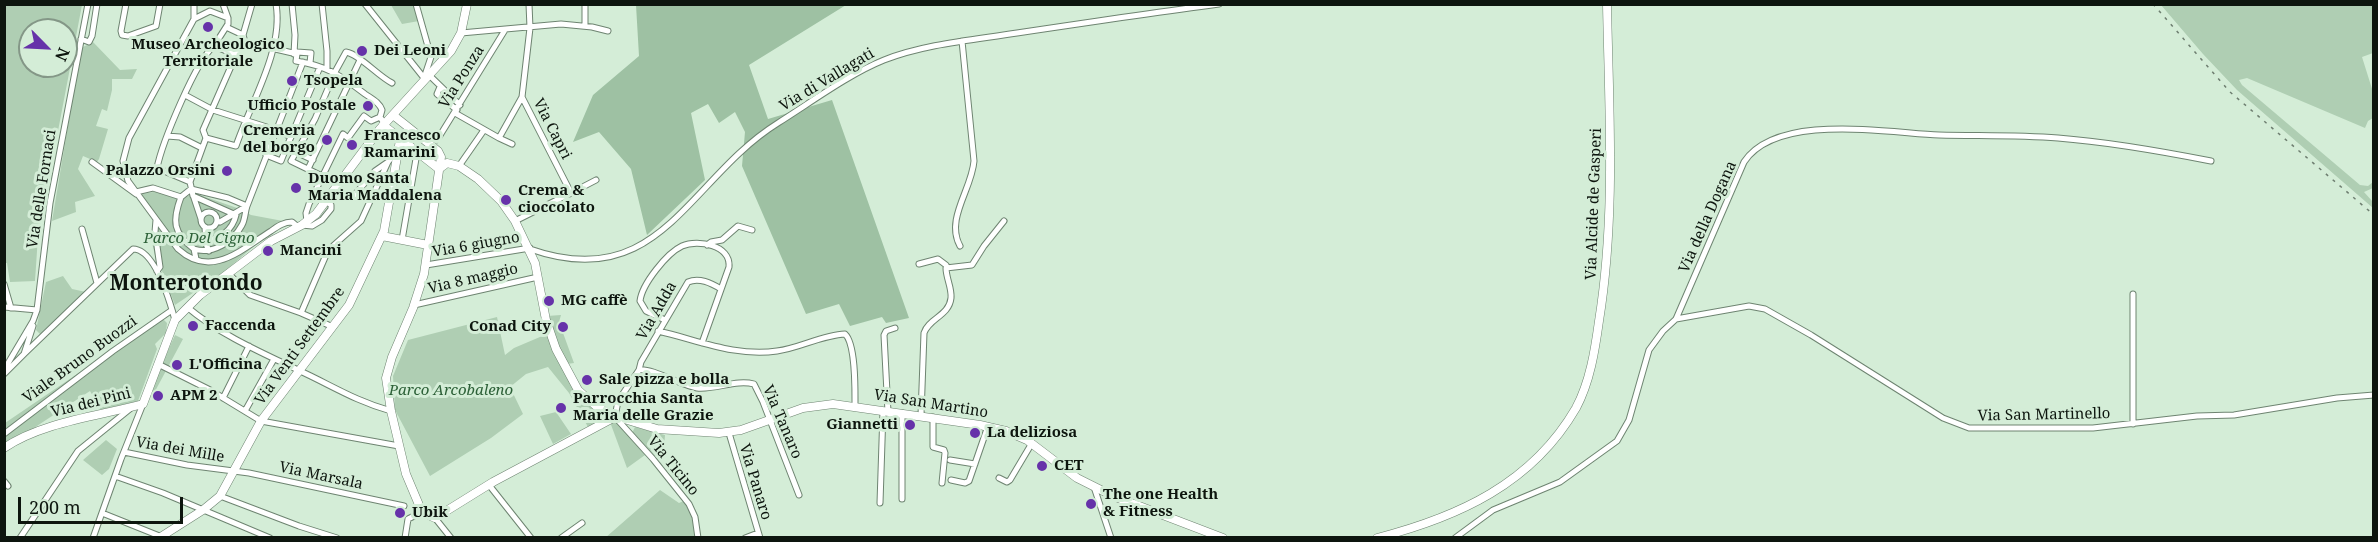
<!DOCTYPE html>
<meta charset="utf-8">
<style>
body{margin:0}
#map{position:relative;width:2378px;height:542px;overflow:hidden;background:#d4edd7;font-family:"Noto Serif",serif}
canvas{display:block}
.frame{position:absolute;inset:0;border:6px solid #0d150e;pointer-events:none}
.north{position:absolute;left:18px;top:18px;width:60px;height:60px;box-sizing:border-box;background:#d4edd7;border:2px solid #849787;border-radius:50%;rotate:114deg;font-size:16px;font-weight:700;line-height:24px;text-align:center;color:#0d150e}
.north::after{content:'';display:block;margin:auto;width:21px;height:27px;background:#6632a9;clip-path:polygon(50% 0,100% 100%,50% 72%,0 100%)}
.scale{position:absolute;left:18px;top:497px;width:165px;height:27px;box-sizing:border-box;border:3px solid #0d150e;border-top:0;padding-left:8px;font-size:18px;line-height:21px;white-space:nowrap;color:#0d150e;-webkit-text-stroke:4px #d4edd7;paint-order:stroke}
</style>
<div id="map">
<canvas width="2378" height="542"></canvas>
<div class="frame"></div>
<div class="north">N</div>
<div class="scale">200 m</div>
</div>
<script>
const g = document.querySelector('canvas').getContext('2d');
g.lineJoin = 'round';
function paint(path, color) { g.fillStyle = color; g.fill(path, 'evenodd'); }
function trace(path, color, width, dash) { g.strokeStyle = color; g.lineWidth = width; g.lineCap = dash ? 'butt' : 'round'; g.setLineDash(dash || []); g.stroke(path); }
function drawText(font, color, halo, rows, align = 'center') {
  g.font = font + ' "Noto Serif",serif'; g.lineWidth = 6; g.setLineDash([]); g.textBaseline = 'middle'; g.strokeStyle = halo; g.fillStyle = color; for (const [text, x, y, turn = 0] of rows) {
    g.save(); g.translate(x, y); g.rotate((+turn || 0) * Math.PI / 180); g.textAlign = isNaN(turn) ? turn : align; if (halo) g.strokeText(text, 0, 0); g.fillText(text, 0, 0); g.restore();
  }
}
const green = new Path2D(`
 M4,5H82L38,236L35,281L10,282L7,263H5ZM30,30H66V66H30Z
 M391,5H414L419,21L402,24Z
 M2161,5H2373V53L2362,57L2373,92V118L2368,121L2365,128L2247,78L2239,80L2242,85L2360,185L2368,186L2373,182V188L2364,192L2373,202V208L2237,90L2203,54Z
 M93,42L120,70L137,69L132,79H112V90L107,111L102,109L96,126L108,129L99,159L97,162L83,156L78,169L95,196L75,202L76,212L52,221L81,48Z
 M159,191L184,198L194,193L240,209L251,215L283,221L224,272L175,305L160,266L157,265L150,233L153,231L156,220L142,194Z
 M63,276L72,289L86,292L42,336L36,330L46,282Z
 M561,315L559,322L574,363L567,364L553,340L547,316Z
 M161,317L167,323L166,333L155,344L157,349L138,401L101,410L90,391L5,447V423Z
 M497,317L505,355L514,348L547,334L582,396L616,420L645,455L627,468L610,422L614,420L588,427L569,393L548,367L526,374L510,387L523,414L491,438L430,476L395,410L393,376L408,340Z
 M175,335L183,339L153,395L150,391Z
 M556,412L571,434L553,444L540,416Z
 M635,427L665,435L664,448L654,457L632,433Z
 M106,440L117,449L109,469L102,475L83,460Z
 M660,490L679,503L686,500L695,518L697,537L605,538Z`);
const forest = new Path2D(`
 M636,5H846L749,65L768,119L832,100L909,318L886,323L882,317L850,326L839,304L806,314L742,166L745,132L735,112L719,123L708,104L691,113L705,180L647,235L631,169L599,132L573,142L593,95L639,56Z`);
const streetTunnel = new Path2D(`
 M435,143L439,137`);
const street = new Path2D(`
 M126,4L121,31L122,35L128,36L156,26L160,4
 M194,4V19L210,11L228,18V24L214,46L236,55L243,41
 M223,4L228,18
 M292,4L295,35L294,54
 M322,4L327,51V69
 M365,4L424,78
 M416,4L431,57L424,78
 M194,19L129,138L123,161L128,181L178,249C211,279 241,250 271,231C278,226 284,222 292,222L298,227
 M585,26V4
 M226,27L243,35L245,42L297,54
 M461,33L561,24L592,27L608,31
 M243,35L252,4
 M81,39L89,42L92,36L97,4
 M297,54L296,61C327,66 340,75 365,94C372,99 379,102 382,110L380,117L382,120
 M297,54V52L311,53L310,63
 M428,74L460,105
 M440,87L437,94L457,110
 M185,95L213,110L276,130L291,137L287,146L297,151L315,119L335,72L346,52C359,54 378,76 392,83
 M455,113L499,138L522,97L530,28L529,4
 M293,132L320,67
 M167,136L180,137L202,148
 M439,137L505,30
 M206,138L236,146C250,104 284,50 276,4
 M206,138L203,130L236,55
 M499,138L512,144
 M266,155L281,161L287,146
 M313,160L296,152L291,161L322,176
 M92,162L136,194
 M459,166L484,130
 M308,169L360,60
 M190,182L157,168C162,143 196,60 214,46
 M136,192L153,188L181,197
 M571,193L596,180
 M194,198L201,219
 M351,199L375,171L388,162
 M201 220a8 8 0 1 1 16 0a8 8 0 1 1-16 0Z
 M156,220L155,232L160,267L157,271
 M307,221L306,213L309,204L343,134L348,138L364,116L371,121L380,117
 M515,221L571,193L522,97
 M220,222L247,206L303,62
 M302,225L312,226L322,220L331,209V205L326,201
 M205,227L206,244L209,251
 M82,229L97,283
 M205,239C220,242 233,228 236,215L193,196L190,182L206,138
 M402,240L417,153
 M707,245L711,242L722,240L738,226L752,230
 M960,246C945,219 972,189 974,161L962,41
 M194,249C212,255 233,242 242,225C245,220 245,212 247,206L228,198L191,189L181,197C172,221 173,233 194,249L196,259
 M530,249C660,295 688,179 778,123C810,103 849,74 884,60C925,44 973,40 1017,33C1084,23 1151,13 1219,4
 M919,264L938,259L946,265
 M426,265L530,248
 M228,273L250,295L301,313L333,327
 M4,284L11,308
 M414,305L538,277
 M4,307L37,310
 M187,307C219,334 260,352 298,370C331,385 355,401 391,411
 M301,313L326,255L334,245L361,221L388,162L398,150
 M1676,319L1749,306L1765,309L1811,335L1943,418L1969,428H2093L2197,416L2234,415L2337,398L2374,395
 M665,320L646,311L640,301C642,284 667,253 682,246C698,239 731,245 729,267L702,343
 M658,331C698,340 735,357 777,351C800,348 822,335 845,334C856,344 855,391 855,406
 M24,354L133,249C155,249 170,302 175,320
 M158,364L210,390L261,421L399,446
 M4,370L33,321L37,310L50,203L88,4
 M639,370L641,362L688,282C699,277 711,283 721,289
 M4,374L24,354L33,326
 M223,398L249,346
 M245,411L274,359
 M888,412L884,335L886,331L895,328
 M921,415L924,333C929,318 949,316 951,298C952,288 946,278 946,268L972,265L984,246L1004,221
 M933,417V447L944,450L945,453L942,483
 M2133,424V294
 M729,433L760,538
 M4,434L113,351L172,310
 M124,452L187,465L249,473L404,506
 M950,460L975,464
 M115,476L163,493L270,538
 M999,478L1007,482L1010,480L1032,443
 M951,480L965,483L969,481L988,426
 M4,481L8,486
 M489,485L531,538
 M1094,487L1111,538
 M220,496L299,526L337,538
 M902,499V413
 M880,503L883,411
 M102,513L162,537
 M435,518L451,538
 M20,538L78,451L131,408
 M93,538L121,459L143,404
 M405,538L408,519L422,512
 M561,538L582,523
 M698,538L695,517L689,504L653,459L615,417L618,401L639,370C653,368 680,385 697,388C716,390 736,379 754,384L763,402L799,495
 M745,538L758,533
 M1455,538L1493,510L1560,482L1617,441L1629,420L1649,350L1663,331L1676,319L1744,162C1777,112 1889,133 1939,135C1979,136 2018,135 2058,138C2109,142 2160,151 2211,161`);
const secondary = new Path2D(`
 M393,115L438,151L441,157L424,274L413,308L392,357L386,378L391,411L406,474L422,512L435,518L493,482L615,417
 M383,125L439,169
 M439,169L447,163L459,166L478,179L501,201L515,221L535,263L546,320L556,349L578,390L596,406L611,415L657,429L719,433L741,430L803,408L833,404L980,425L1006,431L1027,440L1077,478L1113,496L1223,538
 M382,236L428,245
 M4,448C42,422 99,416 143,404L175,320L200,295L271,241L302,225L316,214L379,130L451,51L461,33L467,4
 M159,538L203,510L220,496L261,421L349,305L384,231L400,140
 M1377,538C1458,517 1532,484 1576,408C1590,382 1595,350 1599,321C1616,215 1609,111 1607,4`);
const rail = new Path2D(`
 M2153,4L2230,92L2374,215`);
const markers = [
 [208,27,6,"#6632a9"],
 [362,51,6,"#6632a9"],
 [292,81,6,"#6632a9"],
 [368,106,6,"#6632a9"],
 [327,140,6,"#6632a9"],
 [352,145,6,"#6632a9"],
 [227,171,6,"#6632a9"],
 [296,188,6,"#6632a9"],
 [506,200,6,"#6632a9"],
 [268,251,6,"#6632a9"],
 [549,301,6,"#6632a9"],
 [193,326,6,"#6632a9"],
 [563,327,6,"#6632a9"],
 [177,365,6,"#6632a9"],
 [587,380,6,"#6632a9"],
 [158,396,6,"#6632a9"],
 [561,408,6,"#6632a9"],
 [910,425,6,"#6632a9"],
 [975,433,6,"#6632a9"],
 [1042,466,6,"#6632a9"],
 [1091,504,6,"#6632a9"],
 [400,513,6,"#6632a9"]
];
const poiNames = [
 ["Museo Archeologico",208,45,"center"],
 ["Territoriale",208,62,"center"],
 ["Dei Leoni",374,51],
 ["Tsopela",304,81],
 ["Ufficio Postale",356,106,"right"],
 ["Cremeria",315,131,"right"],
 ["del borgo",315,148,"right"],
 ["Francesco",364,136],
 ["Ramarini",364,153],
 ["Palazzo Orsini",215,171,"right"],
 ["Duomo Santa",308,179],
 ["Maria Maddalena",308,196],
 ["Crema &",518,191],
 ["cioccolato",518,208],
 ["Mancini",280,251],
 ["MG caffè",561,301],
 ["Faccenda",205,326],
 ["Conad City",551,327,"right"],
 ["L'Officina",189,365],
 ["Sale pizza e bolla",599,380],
 ["APM 2",170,396],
 ["Parrocchia Santa",573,399],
 ["Maria delle Grazie",573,416],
 ["Giannetti",898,425,"right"],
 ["La deliziosa",987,433],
 ["CET",1054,466],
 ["The one Health",1103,495],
 ["& Fitness",1103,512],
 ["Ubik",412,513]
];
const streetNames = [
 ["Via Ponza",462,77,-58],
 ["Via di Vallagati",827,80,-31],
 ["Via Capri",552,129,63],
 ["Via delle Fornaci",42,189,-81],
 ["Via Alcide de Gasperi",1594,204,-88],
 ["Via della Dogana",1708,217,-66],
 ["Via 6 giugno",476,245,-10],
 ["Via 8 maggio",473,279,-13],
 ["Via Adda",657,311,-60],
 ["Via Venti Settembre",300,346,-54],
 ["Viale Bruno Buozzi",80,360,-36],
 ["Via dei Pini",91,403,-14],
 ["Via San Martino",931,404,9],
 ["Via San Martinello",2044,415,-1],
 ["Via Tanaro",782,422,67],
 ["Via dei Mille",180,450,10],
 ["Via Ticino",673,466,51],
 ["Via Marsala",321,476,12],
 ["Via Panaro",755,482,73]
];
const parkNames = [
 ["Parco Del Cigno",199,239],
 ["Parco Arcobaleno",451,391]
];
const districtNames = [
 ["Monterotondo",186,284]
];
paint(green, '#afceb3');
paint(forest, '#9ec1a3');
trace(streetTunnel, '#b6cdb9', 5, [5, 2.5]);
trace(street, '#6e8471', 7);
trace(secondary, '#6e8471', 9);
trace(street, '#fff', 5);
trace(secondary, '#fff', 8);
trace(rail, '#6e7e70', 1.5, [3, 6]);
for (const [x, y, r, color] of markers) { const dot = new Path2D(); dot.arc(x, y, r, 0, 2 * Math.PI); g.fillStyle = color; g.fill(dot); trace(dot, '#d4edd7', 2); }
drawText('bold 15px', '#0d150e', '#d4edd7', poiNames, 'left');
drawText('15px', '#0d150e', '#d4edd7', streetNames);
drawText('italic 15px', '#2d6138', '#d4edd7', parkNames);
drawText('bold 21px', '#0d150e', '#d4edd7', districtNames);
</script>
